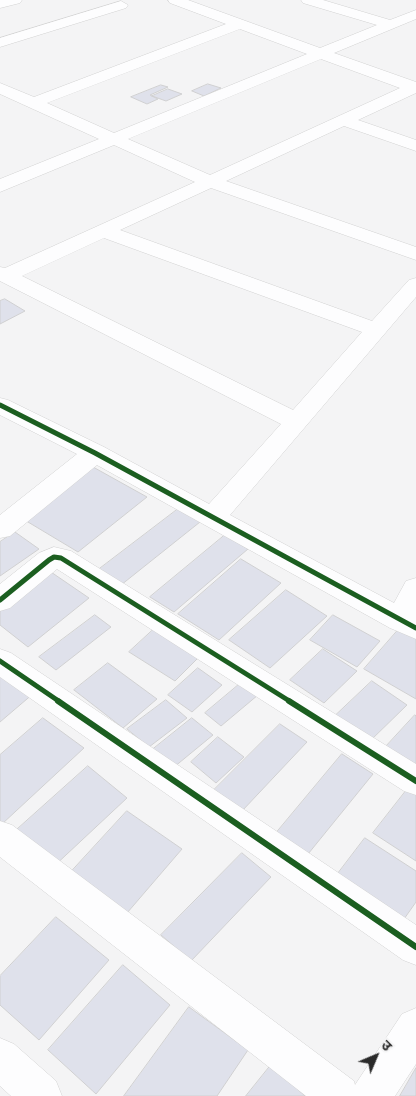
<!DOCTYPE html>
<meta charset="utf-8">
<style>
body{margin:0}
#map{position:relative;width:416px;height:1096px;overflow:hidden;background:#f4f4f5;font-family:"Noto Sans","Noto Sans Devanagari",sans-serif}
canvas{display:block}
.north{position:absolute;left:351px;top:1031px;width:50px;height:50px;-webkit-text-stroke:4px #f4f4f5;paint-order:stroke;rotate:45deg;font-size:14px;font-weight:700;line-height:20px;text-align:center;color:#2a2a2a}
.north::after{content:'';display:block;margin:auto;width:18px;height:22px;background:#2a2a2a;clip-path:polygon(50% 0,100% 100%,50% 72%,0 100%)}
</style>
<div id="map">
<canvas width="416" height="1096"></canvas>
<div class="north">उ</div>
</div>
<script>
const g = document.querySelector('canvas').getContext('2d');
g.lineJoin = 'round';
function paint(path, color) { g.fillStyle = color; g.fill(path, 'evenodd'); }
function trace(path, color, width, dash) { g.strokeStyle = color; g.lineWidth = width; g.lineCap = dash ? 'butt' : 'round'; g.setLineDash(dash || []); g.stroke(path); }
const building = new Path2D(`
 M208,84L221,88L204,96L192,91Z
 M161,85L168,87L150,95L158,99L147,104L131,97Z
 M168,89L182,94L166,101L152,96Z
 M5,299L25,311L0,324V301Z
 M93,467L147,497L78,552L23,519Z
 M178,509L200,522L121,585L98,570Z
 M15,532L39,549L0,576V542Z
 M225,535L248,549L174,612L150,597Z
 M241,559L281,583L219,640L178,614Z
 M48,570L89,598L28,647L0,625V606Z
 M286,590L327,616L270,668L229,640Z
 M95,615L111,627L56,670L39,657Z
 M333,615L380,641L357,667L310,640Z
 M154,629L199,657L175,681L129,652Z
 M399,629L416,638V699L364,669Z
 M323,649L357,671L324,703L290,680Z
 M108,663L157,699L123,728L74,690Z
 M198,668L222,685L192,712L168,695Z
 M0,676L34,693L0,722Z
 M372,681L407,705L370,741L335,716Z
 M242,682L258,695L221,726L205,713Z
 M166,700L187,718L149,747L127,729Z
 M415,715L416,716V777L380,753Z
 M43,718L84,748L2,824L0,823V755Z
 M192,718L213,735L168,772L147,754Z
 M280,724L307,742L242,811L214,790Z
 M218,737L244,757L216,783L191,762Z
 M342,754L373,774L304,859L272,838Z
 M88,766L127,798L51,869L12,834Z
 M409,787L416,791V861L373,833Z
 M127,811L182,849L127,913L71,872Z
 M365,838L416,871V902L397,929L330,884Z
 M242,853L271,877L191,961L161,935Z
 M56,917L109,960L39,1040L0,1005V976Z
 M123,965L170,1005L96,1094L48,1050Z
 M189,1007L248,1050L217,1096H124Z
 M271,1065L305,1096H246Z
 M416,1068V1096H400Z`);
const minor = new Path2D(`
 M0,0H22L20,3L0,8Z
 M168,0H188L320,48L377,25L303,3L301,0H323L390,20L416,10V19L334,53L416,82V93L358,120L416,140V151L344,126L226,181L416,247V260L211,188L120,230L372,321L409,280L416,278V297L230,515L394,603L406,581L416,578V639L390,628L97,465L10,536L0,538V515L77,454L0,415V398L8,400L104,447L209,504L281,424L0,281V267L5,268L195,182L114,145L0,192V179L99,139L0,94V83L34,97L226,24L170,3ZM240,29L307,54L114,133L47,103ZM321,59L400,88L210,175L128,139ZM104,238L362,332L293,410L22,276Z
 M121,1L128,5L126,8L0,47V38Z
 M54,547L71,551L416,764V795L404,791L57,569L10,608L0,611V584L39,553Z
 M0,649L11,653L416,925V965L403,960L0,677Z
 M0,821L12,825L354,1081L355,1085L402,1014L416,1008V1064L395,1096H306L0,857Z
 M0,1038L14,1044L56,1081L62,1096H11L0,1086Z`);
const cyclewayFar1 = new Path2D(`
 M0,405L95,453L416,628
 M0,600L49,560L54,557L61,558L291,702
 M0,661L60,702`);
const cycleway = new Path2D(`
 M58,701L416,947
 M289,701L416,781`);
paint(building, '#dfe1eb');
trace(building, '#d0d0d1', 1);
trace(minor, '#d2d2d2', 1);
paint(minor, '#fdfdfe');
trace(cyclewayFar1, '#1b5e20', 5);
trace(cycleway, '#1b5e20', 6);
</script>
